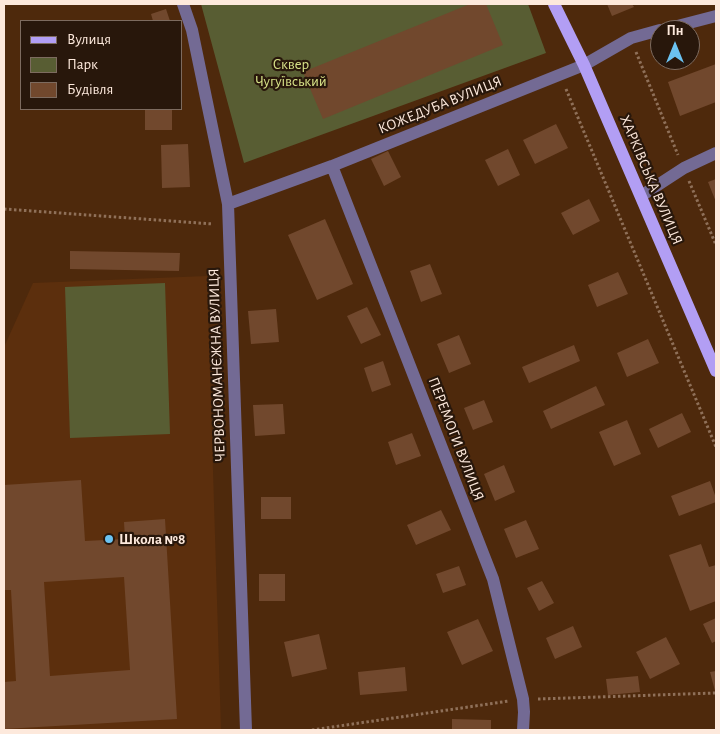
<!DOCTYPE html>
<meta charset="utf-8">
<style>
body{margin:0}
#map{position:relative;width:720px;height:734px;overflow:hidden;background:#4e290c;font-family:"Alegreya Sans",sans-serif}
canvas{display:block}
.frame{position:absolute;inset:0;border:5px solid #fde9dc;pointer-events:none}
.legend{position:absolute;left:20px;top:20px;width:162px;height:90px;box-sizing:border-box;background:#28170b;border:1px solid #7d6b5f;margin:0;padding:6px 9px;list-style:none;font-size:15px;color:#fde9dc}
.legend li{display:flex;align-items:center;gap:10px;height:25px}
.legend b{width:25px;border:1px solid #7d6b5f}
.north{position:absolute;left:650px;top:20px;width:50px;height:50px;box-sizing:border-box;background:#28170b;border:1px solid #7d6b5f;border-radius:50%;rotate:0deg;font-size:14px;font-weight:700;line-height:20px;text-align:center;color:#fde9dc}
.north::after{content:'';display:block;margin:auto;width:18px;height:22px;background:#6bc3f2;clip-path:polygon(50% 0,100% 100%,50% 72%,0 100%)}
</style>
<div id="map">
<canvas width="720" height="734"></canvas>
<div class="frame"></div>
<ul class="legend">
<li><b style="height:6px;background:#b29ef4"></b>Вулиця</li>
<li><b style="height:14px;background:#585d33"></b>Парк</li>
<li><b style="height:14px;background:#71482d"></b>Будівля</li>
</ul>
<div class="north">Пн</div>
</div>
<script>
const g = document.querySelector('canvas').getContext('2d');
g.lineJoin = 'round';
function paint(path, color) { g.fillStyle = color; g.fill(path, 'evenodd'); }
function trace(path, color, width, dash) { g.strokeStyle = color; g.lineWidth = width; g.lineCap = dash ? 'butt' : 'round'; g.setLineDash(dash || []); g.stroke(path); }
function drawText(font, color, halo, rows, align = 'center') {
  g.font = font + ' "Alegreya Sans",sans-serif'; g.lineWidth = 4.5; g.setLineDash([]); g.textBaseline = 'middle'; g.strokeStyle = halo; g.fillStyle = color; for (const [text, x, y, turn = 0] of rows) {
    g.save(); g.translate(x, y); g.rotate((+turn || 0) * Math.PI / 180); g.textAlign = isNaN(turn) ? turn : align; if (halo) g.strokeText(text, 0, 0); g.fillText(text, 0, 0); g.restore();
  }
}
const built = new Path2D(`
 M207,276L221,730H4V347L33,283Z`);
const green = new Path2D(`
 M201,4H528L546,53L244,163Z
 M165,283L170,434L70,438L65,287Z`);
const building = new Path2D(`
 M470,4H486L503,45L323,119L303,72Z
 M607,4H632L634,7L612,16Z
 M166,9L170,21H153L151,14Z
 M716,64V102L680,116L668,82Z
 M145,109H172V130H145Z
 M556,124L568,148L535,164L523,140Z
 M188,144L190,187L162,188L161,145Z
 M508,149L520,175L498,186L485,160Z
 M388,151L401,177L384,186L371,159Z
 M716,179V202L708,182Z
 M589,199L600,221L573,235L561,213Z
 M325,219L353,284L317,300L288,235Z
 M70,251L180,253L179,271L70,269Z
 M430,264L442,294L421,302L410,271Z
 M618,272L628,294L597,307L588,285Z
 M367,307L381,335L361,344L347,316Z
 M276,309L279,342L251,344L248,311Z
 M459,335L471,364L449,373L437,344Z
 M648,339L659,363L627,377L617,353Z
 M574,345L580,361L529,383L522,367Z
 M383,361L391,385L372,392L364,368Z
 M596,386L605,405L551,429L543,411Z
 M484,400L493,422L473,430L464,408Z
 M283,404L285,434L255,436L253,405Z
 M682,413L691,432L658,448L649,429Z
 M627,420L641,454L614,466L599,432Z
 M412,433L421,456L396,465L388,442Z
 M504,465L515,492L495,501L484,474Z
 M81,480L85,541L125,539L124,522L165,519L177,719L4,729V682L16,681L11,590H4V485ZM124,577L130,670L50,676L44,582Z
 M710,481L716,498V502L679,516L671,496Z
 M261,497H291V519H261Z
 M441,510L451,530L416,545L407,525Z
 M526,520L539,549L516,558L504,529Z
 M701,544L709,567L716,565V601L690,611L669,555Z
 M459,566L466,585L443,593L436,574Z
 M259,574H285V601H259Z
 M542,581L554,603L539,611L527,588Z
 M716,618V641L712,643L703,624Z
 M478,619L493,651L462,665L447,632Z
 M573,626L582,647L555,659L546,638Z
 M319,634L327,669L292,677L284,642Z
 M666,637L680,664L650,679L636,652Z
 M405,667L407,691L360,695L358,672Z
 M716,671V691H715L710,672Z
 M638,676L640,692L608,695L606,679Z
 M452,719L491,720V730H452Z`);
const path = new Path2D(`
 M636,52L678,155
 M566,89L716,447
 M689,181L716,245
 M4,209L213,224
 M538,699L716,693
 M312,730L509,701`);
const minor = new Path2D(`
 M183,4L192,30L228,204L246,730
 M662,30L716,16
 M332,166L493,579L523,699L524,712L523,730
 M641,196L684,168L716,153
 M228,204L332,166L584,65L631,38L660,30`);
const major = new Path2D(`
 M554,4L584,65L716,371`);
const markers = [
 [109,539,5,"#6bc3f2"]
];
const parkNames = [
 ["Сквер",291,64],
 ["Чугуївський",291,81]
];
const streetNames = [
 ["КОЖЕДУБА ВУЛИЦЯ",440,105,-22],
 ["ХАРКІВСЬКА ВУЛИЦЯ",651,180,67],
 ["ЧЕРВОНОМАНЄЖНА ВУЛИЦЯ",217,365,-92],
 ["ПЕРЕМОГИ ВУЛИЦЯ",456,439,69]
];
const poiNames = [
 ["Школа №8",119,539]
];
paint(built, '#5c2f0d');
paint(green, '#585d33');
paint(building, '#71482d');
trace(path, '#8f7059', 3, [2.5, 2.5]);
trace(minor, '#736a94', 12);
trace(major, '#b29ef4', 12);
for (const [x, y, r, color] of markers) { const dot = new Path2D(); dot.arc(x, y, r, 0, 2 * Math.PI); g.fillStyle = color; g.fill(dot); trace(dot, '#28170b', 2); }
drawText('15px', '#d6e187', '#28170b', parkNames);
drawText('15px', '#fde9dc', '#28170b', streetNames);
drawText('bold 15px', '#fde9dc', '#28170b', poiNames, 'left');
</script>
